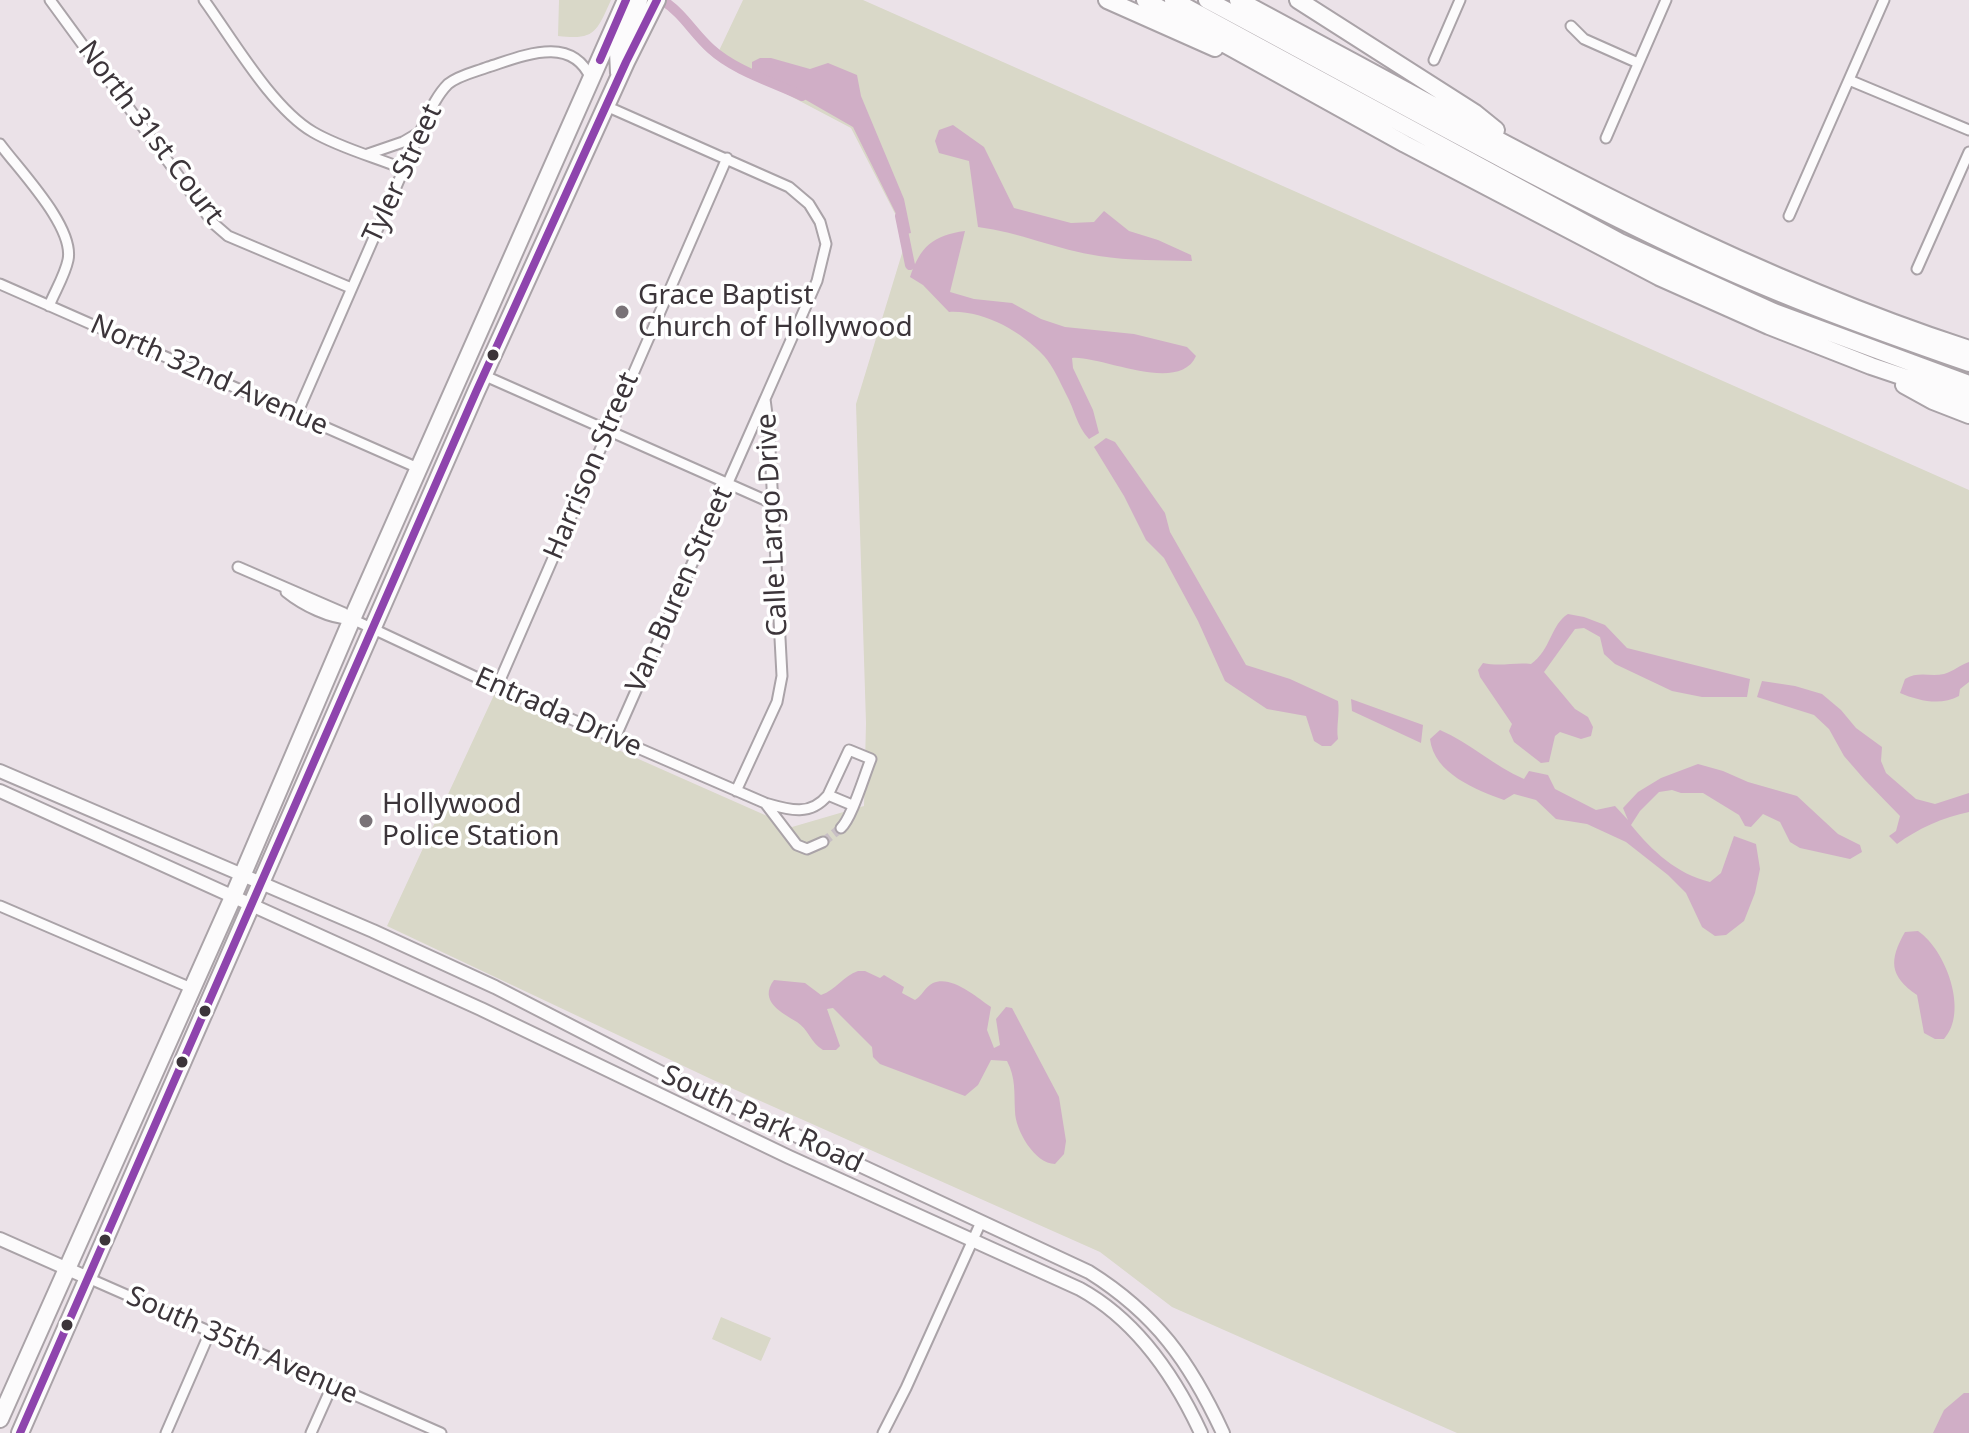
<!DOCTYPE html>
<style>
body{margin:0}
canvas{display:block;background:#ebe2e8}
</style>
<canvas width="1969" height="1433"></canvas>
<script>
const g = document.querySelector('canvas').getContext('2d');
g.lineJoin = 'round';
function paint(path, color) { g.fillStyle = color; g.fill(path, 'evenodd'); }
function trace(path, color, width, dash) { g.strokeStyle = color; g.lineWidth = width; g.lineCap = dash ? 'butt' : 'round'; g.setLineDash(dash || []); g.stroke(path); }
function drawText(font, color, halo, rows, align = 'center') {
  g.font = font + ' "Noto Sans",sans-serif'; g.lineWidth = 7; g.setLineDash([]); g.textBaseline = 'middle'; g.strokeStyle = halo; g.fillStyle = color; for (const [text, x, y, turn = 0] of rows) {
    g.save(); g.translate(x, y); g.rotate((+turn || 0) * Math.PI / 180); g.textAlign = isNaN(turn) ? turn : align; if (halo) g.strokeText(text, 0, 0); g.fillText(text, 0, 0); g.restore();
  }
}
const green = new Path2D(`
 M559,0H611C596,33 595,40 558,36Z
 M743,0H863L1969,490V1433H1457L1172,1307L1100,1252L711,1079L387,926L494,695L792,827L864,806L866,723L856,404L907,237L851,128L716,57Z
 M721,1317L771,1338L761,1361L712,1339Z`);
const water = new Path2D(`
 M760,58H771L810,69L828,63L857,75L861,96L904,199L911,233L906,234L853,127L752,69V62Z
 M953,125L984,147L1014,208L1071,223L1094,222L1104,211L1129,231L1158,240L1191,255L1192,261C1161,260 1129,261 1099,256C1058,250 1019,232 978,227L969,161L939,153L935,141L939,130Z
 M965,231L950,292L974,299L1012,303L1041,319L1065,327L1134,334L1187,347L1196,356C1179,395 1099,355 1072,358L1073,368L1093,410L1099,433L1089,439C1076,425 1075,410 1066,394C1060,382 1053,366 1044,356C1021,331 983,310 949,312L923,285L910,277C920,247 933,235 965,231Z
 M1106,438L1115,442L1165,513L1170,532L1246,665L1290,679L1338,701C1340,714 1336,726 1338,739L1331,746H1322L1314,741L1306,716L1267,709L1225,681L1198,621L1164,558L1146,540L1124,496L1094,447Z
 M1568,614L1584,617L1605,625L1627,648L1750,679L1747,697H1702L1672,691L1615,664L1604,654L1600,637L1584,628L1575,629L1544,672L1575,709L1588,717L1593,727L1591,736L1581,739L1560,732L1555,736L1549,762L1541,763L1514,742L1509,731L1512,724L1480,677L1478,670L1483,663C1501,667 1514,662 1531,664C1551,650 1551,624 1568,614Z
 M1969,662V682L1960,689L1959,696C1941,706 1919,701 1900,693L1905,679C1918,671 1930,677 1944,674C1954,671 1960,665 1969,662Z
 M1762,681L1795,686L1822,694L1841,710L1856,728L1882,747L1881,761L1886,773L1916,799L1935,804L1969,793V812C1944,817 1917,829 1897,844L1889,836L1896,831L1900,816L1864,779L1844,756L1829,729L1814,715L1757,697Z
 M1351,699L1423,725L1421,743L1352,711Z
 M1440,730C1470,743 1494,766 1524,779L1529,771L1548,775L1555,789L1596,810L1615,806L1628,820L1623,808L1638,792L1661,778L1698,764L1723,771L1748,782L1797,796L1838,834L1860,845L1862,852L1850,859L1800,848L1790,842L1780,822L1763,814L1751,827L1745,826L1739,815L1703,793H1681L1672,790L1659,792L1640,811L1631,825C1652,851 1677,874 1710,882L1721,873L1734,836L1756,844L1760,869L1755,893L1744,921L1726,935L1715,936L1702,927L1686,893L1668,875L1626,842L1587,824L1556,819L1536,800L1514,794L1504,800C1477,790 1434,774 1430,739Z
 M1918,931C1946,950 1969,1012 1944,1039H1935L1924,1033L1917,995C1889,976 1889,960 1905,932Z
 M858,971H865L880,978L884,975L904,987L902,993L915,1000C922,996 925,987 933,983C952,975 976,997 991,1007L987,1030L994,1048L1000,1045L996,1019L1006,1007L1012,1008L1059,1097L1066,1141L1064,1154L1055,1164C1035,1164 1015,1130 1015,1111C1014,1093 1016,1078 1007,1061L991,1060L978,1085L965,1096L880,1064L873,1057L872,1047L833,1008L827,1009L840,1046L836,1050H823C811,1043 808,1029 797,1022C782,1013 758,1001 774,980L805,983L821,995C836,990 843,976 858,971Z
 M1964,1393H1969V1433H1933L1944,1410Z`);
const canal = new Path2D(`
 M662,0C683,13 693,33 711,49C735,71 773,82 802,96
 M900,216L910,265`);
const minorTunnel = new Path2D(`
 M823,842L841,828`);
const minor = new Path2D(`
 M50,0L213,223L228,236L351,288
 M204,0C233,40 272,108 313,132C340,148 375,157 404,169
 M1571,26L1584,39L1638,63
 M1434,60L1460,0
 M1849,80L1969,130
 M606,106L789,187L809,204L820,222L826,244L817,281L765,399L769,430L782,676L777,702L736,791
 M1606,138L1666,0
 M0,144C19,170 75,227 68,260C65,275 55,291 49,306
 M368,154L403,142L420,132
 M1789,216L1884,0
 M1917,269L1969,152
 M0,284L418,468
 M483,375L774,504
 M297,414L420,132C428,116 435,97 448,84C459,75 475,72 488,67C523,56 572,34 591,79
 M238,567L344,613L352,619L497,687L765,803C789,810 810,817 828,795
 M286,592C302,605 331,620 352,619
 M497,687L727,158
 M615,738L765,399
 M765,803L797,845L807,849L823,842
 M841,828C852,818 864,776 871,759L849,750L828,795L852,805
 M0,906L191,988
 M88,1278L441,1433
 M166,1433L210,1332
 M311,1433L332,1386
 M883,1433L906,1388L981,1222`);
const tertiary = new Path2D(`
 M0,771L373,931L495,987L664,1074L1089,1272C1156,1314 1190,1362 1223,1433
 M0,791L481,1009L789,1157L1080,1289C1136,1320 1175,1377 1201,1433
 M0,1239L88,1278`);
const trunk = new Path2D(`
 M619,73L618,51L639,0
 M0,1419L233,897L352,619L626,0
 M20,1433L476,392L626,62L657,0`);
const motorway = new Path2D(`
 M1107,0L1215,48
 M1145,0L1405,144L1659,277L1769,326L1871,366L1969,399
 M1173,0L1620,242L1774,312L1969,384
 M1207,0C1361,82 1513,169 1670,244C1766,291 1868,328 1969,363
 M1238,0C1476,127 1711,265 1969,349
 M1298,0L1475,113L1496,130
 M1904,385L1933,401L1969,415`);
const bus1 = new Path2D(`
 M600,60L626,0
 M20,1433L476,392L626,62L657,0`);
const markers = [
 [622,312,8,"#797277"],
 [493,355,7,"#3c353a"],
 [366,821,8,"#797277"],
 [205,1011,7,"#3c353a"],
 [182,1062,7,"#3c353a"],
 [105,1240,7,"#3c353a"],
 [67,1325,7,"#3c353a"]
];
const streetNames = [
 ["North 31st Court",150,133,53],
 ["Tyler Street",403,174,-65],
 ["North 32nd Avenue",209,376,24],
 ["Harrison Street",592,466,-67],
 ["Calle Largo Drive",773,525,-93],
 ["Van Buren Street",680,590,-66],
 ["Entrada Drive",558,713,24],
 ["South Park Road",762,1120,25],
 ["South 35th Avenue",242,1346,24]
];
const poiNames = [
 ["Grace Baptist",638,296],
 ["Church of Hollywood",638,328],
 ["Hollywood",382,805],
 ["Police Station",382,837]
];
paint(green, '#d9d8c8');
paint(water, '#d0aec6');
trace(canal, '#d0aec6', 10);
trace(minorTunnel, '#c8bfc5', 9, [9, 4.5]);
trace(minor, '#aaa3a8', 13);
trace(tertiary, '#aaa3a8', 16);
trace(trunk, '#aaa3a8', 20);
trace(motorway, '#aaa3a8', 20);
trace(minor, '#fcfbfc', 9);
trace(tertiary, '#fcfbfc', 12);
trace(trunk, '#fcfbfc', 16);
trace(motorway, '#fcfbfc', 16);
trace(bus1, '#8e44ad', 8);
for (const [x, y, r, color] of markers) { const dot = new Path2D(); dot.arc(x, y, r, 0, 2 * Math.PI); g.fillStyle = color; g.fill(dot); trace(dot, '#fff', 3); }
drawText('28px', '#3c353a', '#fff', streetNames);
drawText('28px', '#3c353a', '#fff', poiNames, 'left');
</script>
